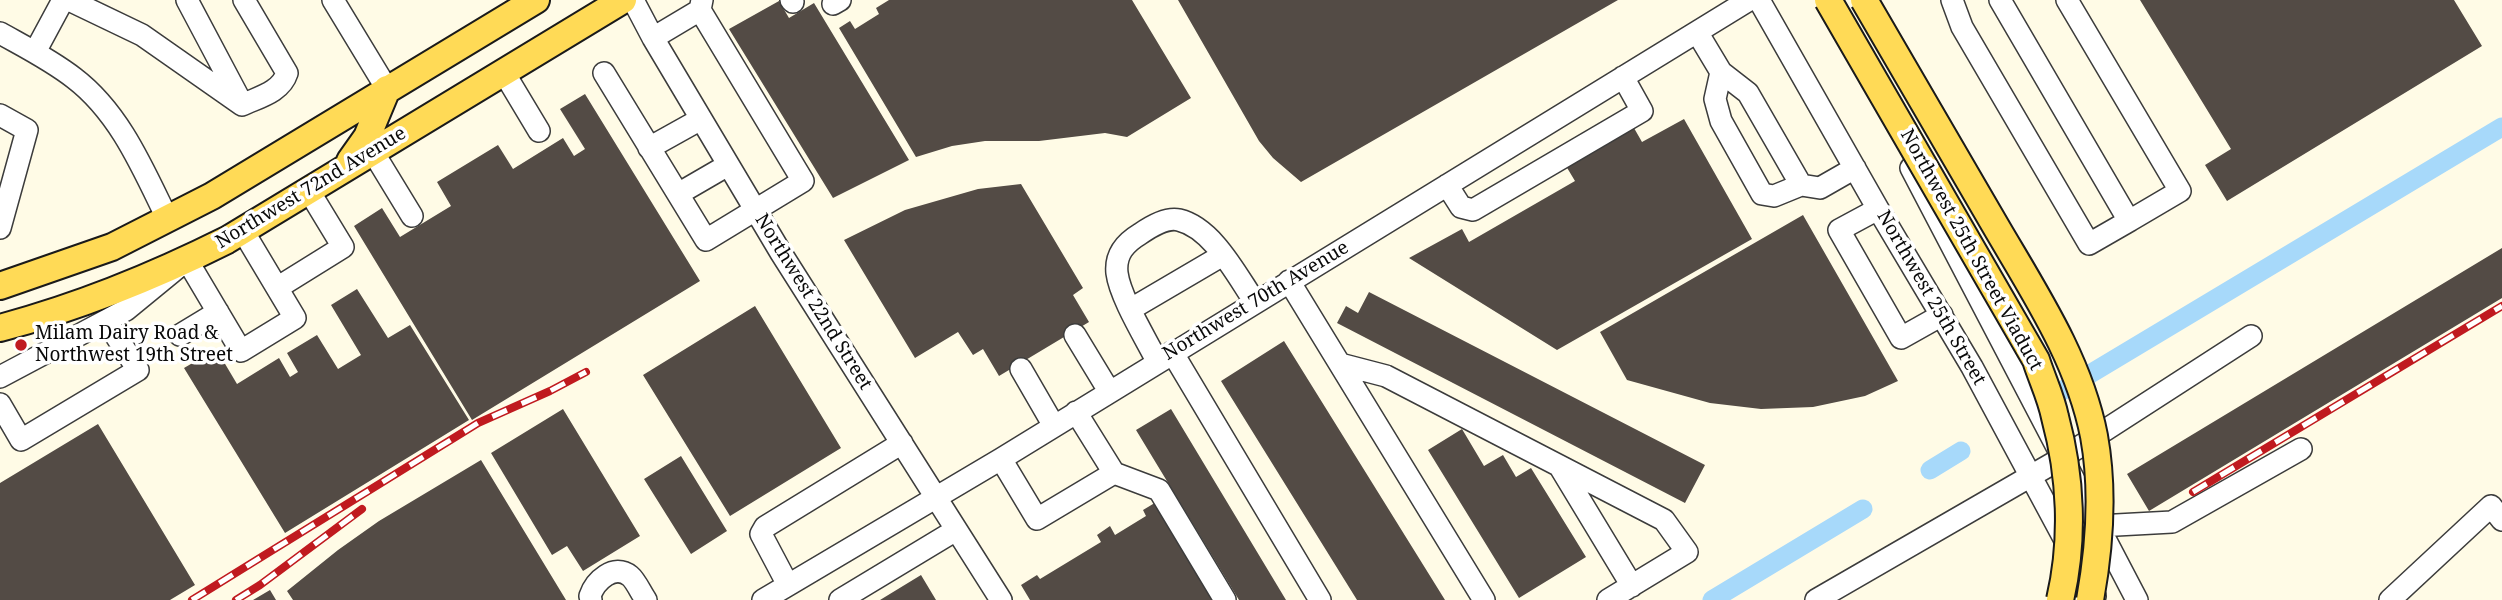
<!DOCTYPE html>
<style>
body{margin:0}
canvas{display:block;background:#fffbe6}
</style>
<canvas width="2502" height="600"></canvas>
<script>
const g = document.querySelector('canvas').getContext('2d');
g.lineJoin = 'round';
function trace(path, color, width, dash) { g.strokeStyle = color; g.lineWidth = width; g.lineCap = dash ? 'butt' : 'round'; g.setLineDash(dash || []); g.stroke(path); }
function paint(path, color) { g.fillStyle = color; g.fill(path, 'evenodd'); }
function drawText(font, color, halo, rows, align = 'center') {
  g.font = font + ' "Noto Serif",serif'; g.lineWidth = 7; g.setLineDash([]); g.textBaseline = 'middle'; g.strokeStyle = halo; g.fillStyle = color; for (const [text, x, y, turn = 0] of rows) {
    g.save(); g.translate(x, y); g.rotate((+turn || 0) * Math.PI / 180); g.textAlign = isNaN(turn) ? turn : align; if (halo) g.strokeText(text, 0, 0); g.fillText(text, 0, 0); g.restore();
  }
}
const canal = new Path2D(`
 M2050,398L2502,127
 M1930,470L1961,451
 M1712,600L1863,509`);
const building = new Path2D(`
 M889,0H1132L1191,98L1127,137L1105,133L1039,141H985L952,146L916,157L839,28L850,21L855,29L879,14L876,8Z
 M1178,0H1618L1301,182L1273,158L1259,141Z
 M2140,0H2454L2482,46L2227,201L2205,165L2231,149Z
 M779,1L789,18L814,3L909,160L833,198L729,29Z
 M585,94L700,281L472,420L354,226L382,208L400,237L451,206L437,182L498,145L513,169L563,138L574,156L585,149L560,109Z
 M1684,119L1752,239L1557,350L1409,258L1462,229L1469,242L1575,181L1566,166L1634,128L1642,142Z
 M1021,184L1083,288L1073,295L1089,322L999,376L983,349L973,355L958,332L915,358L844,240L905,210L978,189Z
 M1803,215L1898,381L1865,396L1813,407L1761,409L1710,403L1627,380L1600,332Z
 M2502,248V298L2149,511L2127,474Z
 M357,289L388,338L410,325L469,420L285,533L184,368L196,361L198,364L218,352L237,384L279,358L290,377L298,372L287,353L317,335L338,369L361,355L331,305Z
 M1369,292L1705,465L1685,503L1337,323L1346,306L1358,313Z
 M755,306L841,448L730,516L643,375Z
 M1284,341L1445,600H1357L1221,381Z
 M563,409L640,536L583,571L567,546L552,555L491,453Z
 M1171,409L1286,600H1239L1136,430Z
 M98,424L195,585L170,600H0V483Z
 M1462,429L1484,466L1503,455L1516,477L1531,468L1586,557L1519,598L1428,450Z
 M681,456L727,531L691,554L644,479Z
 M481,460L566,600H293L287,591L338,550L379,521Z
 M1158,501L1218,600H1030L1021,585L1037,575L1040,579L1101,542L1097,535L1110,526L1115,535L1146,516L1143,510Z
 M921,575L936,600H880Z
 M270,590L276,600H253Z`);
const minor = new Path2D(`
 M69,0L142,35L242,105C259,97 281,92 287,73L244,0
 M187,0L240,100
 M333,0L387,89
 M633,0L653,38L781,253L1001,600
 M791,0L793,2
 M1759,0L1878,209L1972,367L2095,596
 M1952,0L1962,27L2089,244L2129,221
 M2000,0L2129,221L2180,191L2067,0
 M833,4L840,0
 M1697,32L1721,72L1748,93L1801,185
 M0,33C25,47 51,60 74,78C120,113 143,169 168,220
 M653,38L700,10L702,0
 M35,52L63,0
 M503,71L539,131
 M1721,72L1715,99L1721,121L1762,194L1774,196L1801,185L1820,188L1855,168
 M604,73L706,240L803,181L700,10
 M0,115L27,130L0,228
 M649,148L701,119
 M373,152L412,216
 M1911,168L2137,600
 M1447,185L1461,207L1473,210L1642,111L1623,77
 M678,194L728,165
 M1878,209L1839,230L1901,338L1942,315
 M1289,281L1484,600
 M277,288L343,247L309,191
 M1131,309L1223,255
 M180,335L218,312
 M1075,335L1109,391
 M1172,352L1320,600
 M1157,361C1146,339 1120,297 1117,273C1115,254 1125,243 1140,234C1150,227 1167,217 1179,220C1213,228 1237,276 1255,302
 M1340,364L1386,376L1664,520L1687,552L1608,600
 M1021,369L1054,426
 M0,377L126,310L187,260L241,351L295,318L243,231
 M0,404L21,440L138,370L107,322
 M1076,412L1114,473L1159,490L1225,600
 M1001,459L1037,519L1114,473
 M1560,467L1632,586
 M2098,526L2172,522L2301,449
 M788,585L761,534L765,527L902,443
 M591,600L590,596C595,581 614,563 630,576C636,581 641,593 646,600
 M763,600L1001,459L1749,0
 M840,600L956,530
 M1816,600L2062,458L2251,336
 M2390,600L2491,506L2502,520`);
const major = new Path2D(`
 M350,161L367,137L387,89
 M0,286L112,247L212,196L536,0
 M0,328C79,307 155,276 227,240L623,0`);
const rail = new Path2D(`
 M2193,492L2502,306
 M192,600L478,423L550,391L586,372
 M236,600L260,585L362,509`);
const majorBridge = new Path2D(`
 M1828,0L2036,360C2042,379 2051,397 2055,417C2071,476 2074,540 2060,600
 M1864,0C1908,75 1951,150 1995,225C2034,292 2079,359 2094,436C2104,491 2100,545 2090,600`);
const markers = [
 [21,345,7,"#c01a1f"]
];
const streetNames = [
 ["Northwest 72nd Avenue",311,188,-31],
 ["Northwest 25th Street Viaduct",1971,250,61],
 ["Northwest 25th Street",1931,298,60],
 ["Northwest 70th Avenue",1256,301,-31],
 ["Northwest 22nd Street",813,302,58]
];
const poiNames = [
 ["Milam Dairy Road &",35,334],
 ["Northwest 19th Street",35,356]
];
trace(canal, '#a7d9fa', 19);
paint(building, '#534b45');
trace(minor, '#3c3c3c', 24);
trace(major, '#1a1a1a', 30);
trace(minor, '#fff', 21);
trace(major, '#ffda56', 26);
trace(rail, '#c01a1f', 8);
trace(rail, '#fff', 5, [16]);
trace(majorBridge, '#1a1a1a', 30, []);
trace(majorBridge, '#ffda56', 26);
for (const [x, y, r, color] of markers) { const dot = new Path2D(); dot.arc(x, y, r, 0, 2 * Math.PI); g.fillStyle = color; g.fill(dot); trace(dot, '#fff', 2.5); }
drawText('19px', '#090909', '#fff', streetNames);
drawText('19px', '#090909', '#fff', poiNames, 'left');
</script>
